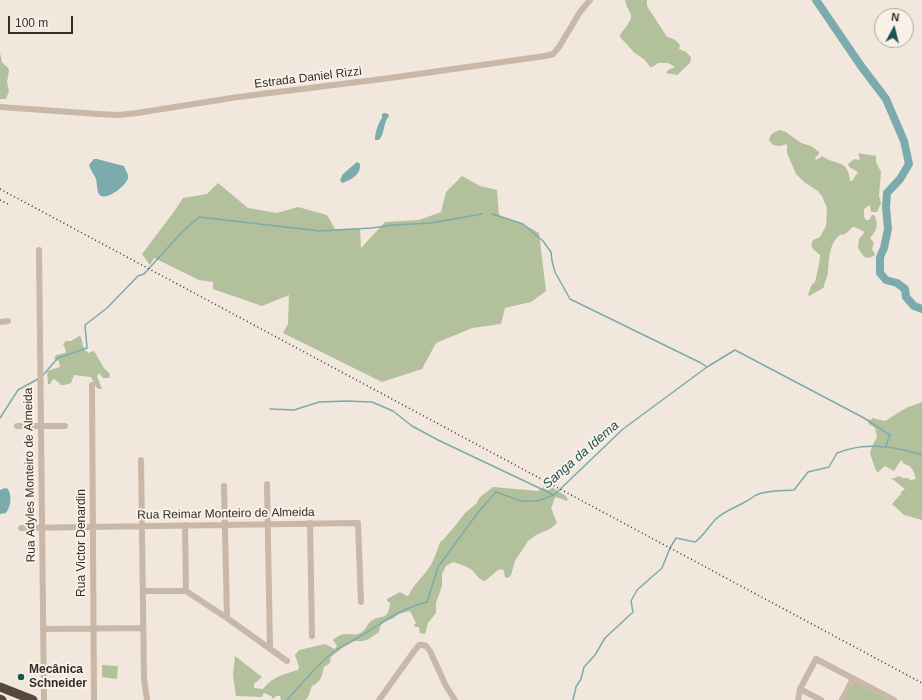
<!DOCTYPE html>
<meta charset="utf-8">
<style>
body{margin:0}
#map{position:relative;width:922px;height:700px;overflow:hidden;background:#f1e7dc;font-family:Helvetica,sans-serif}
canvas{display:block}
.north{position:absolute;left:874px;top:8px;width:40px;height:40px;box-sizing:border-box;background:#f9f1e8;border:1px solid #aba39b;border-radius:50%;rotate:7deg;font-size:11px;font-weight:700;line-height:16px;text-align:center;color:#362d28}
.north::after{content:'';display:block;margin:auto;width:14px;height:18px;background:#1f5256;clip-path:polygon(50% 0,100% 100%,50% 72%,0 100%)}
.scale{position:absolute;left:8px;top:16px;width:65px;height:18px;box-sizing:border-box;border:2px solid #362d28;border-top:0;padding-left:5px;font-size:12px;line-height:14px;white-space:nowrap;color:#362d28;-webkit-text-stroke:3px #f9f1e8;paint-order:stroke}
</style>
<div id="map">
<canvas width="922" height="700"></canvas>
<div class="north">N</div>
<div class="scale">100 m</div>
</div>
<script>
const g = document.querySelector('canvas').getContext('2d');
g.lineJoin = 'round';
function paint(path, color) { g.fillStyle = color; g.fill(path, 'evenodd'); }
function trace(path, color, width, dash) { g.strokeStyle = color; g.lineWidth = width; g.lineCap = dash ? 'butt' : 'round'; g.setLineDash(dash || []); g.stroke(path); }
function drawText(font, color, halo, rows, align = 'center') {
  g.font = font + ' Helvetica,sans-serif'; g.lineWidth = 4; g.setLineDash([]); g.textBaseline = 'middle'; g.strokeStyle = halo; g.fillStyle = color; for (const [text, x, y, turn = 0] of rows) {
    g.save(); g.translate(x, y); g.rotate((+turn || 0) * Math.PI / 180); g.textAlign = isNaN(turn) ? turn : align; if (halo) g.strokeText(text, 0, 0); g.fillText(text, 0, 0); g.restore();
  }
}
const green = new Path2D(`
 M625,0H647V6L667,37C673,38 676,40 680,45L679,49L686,52L691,57L690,63L677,75L666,73L668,70L675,67L668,63H658L654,66L650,67C643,55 637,57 631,49C627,45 624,41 620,37V35C623,30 632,21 631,15C629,10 626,6 625,0Z
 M0,53L2,62L8,68L9,71L7,82L9,91L6,99H0Z
 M780,130L786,132L801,143L811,146L819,152V154L815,158L816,160L822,156C837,166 848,159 850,181H852L858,172L849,167L848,164L854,159L860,160L858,153L876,156V162L881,172L879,196L881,203L877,212H871L870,205L864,209V217L866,220H869L872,215H874C879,224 877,230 870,238L874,243L872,249L875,254L874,256L868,258L864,257L858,248L859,239L864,233L863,231C849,224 855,227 845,234C841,236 842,233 839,236C829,244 829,260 828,272C828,277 824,281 824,287C820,291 814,292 810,296L808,295L811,286L815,282C817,273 819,266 820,257V255C814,250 809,247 813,240L820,237L826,226L827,208L822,196L818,191L804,182L796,174L787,153V144L780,146L773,145L769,140C771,133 774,132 780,130Z
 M462,176L480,186L497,190L499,215L521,223L539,233L546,291L531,302L505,308L501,324L472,328L436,343L422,369L382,382L283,333L288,324L289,295L262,306L213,289V282L199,280L154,258L150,265L142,254L173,213L183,198L207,194L218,183L248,208L277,213L298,207L327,215L335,229L360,228L361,248L385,222L419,220L441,212L446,192Z
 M79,336L81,337C83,343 82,348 88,353L94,351L104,368L110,374L109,378H103L99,373L97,376L102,389C95,390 94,382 91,377L74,375L71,383C57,388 63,383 53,379L50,384H48L47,371L60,367L59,361L54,359L56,355L65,353L66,351L63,344L66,341H71Z
 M922,402V520L904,515L892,504L901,494V492L905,489L891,478H895L898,476L903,478H908L910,480L916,479C914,472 912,465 904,464L901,460L894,471L885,466L877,473L870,454L872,446L877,437L875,428L869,424L868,421L870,419L872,420V418L885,421L906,408Z
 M545,483L566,496L568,500L567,501L556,497L554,499L553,504L551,508L557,523L550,529L536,535L528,541L515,561L511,575L508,578L505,577L504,571L502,569L498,570L485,581C479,580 476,574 472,570C466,566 459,564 453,562L446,566L442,574V586L436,603V613L428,623L425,634L420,633L419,627H415L414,625L416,623L410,611L398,614C391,623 381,617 379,632L369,639L363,641H355L342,648L331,657L330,663L324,667C322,676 321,682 312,686L308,697L305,700H281L280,696H276L273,699L271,696L264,693L262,697L236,696L233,675L235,656L262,677L254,684V688L263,689C272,677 284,674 298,670L299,667L295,655L299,650L321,645L325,644L335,649L337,646L333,640C346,628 352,639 362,632C365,630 367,625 370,622C380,613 388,623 390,603L387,601V599L400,592L407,596L409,595C413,585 422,578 428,569C434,561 437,551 440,542L443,540L455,526L465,513L476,504L480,497L493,487L538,491L543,488Z
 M102,665L118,666L117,679L102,677Z
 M854,682L888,700H845Z`);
const water = new Path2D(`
 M385,113L388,114L389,116C383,123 385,133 379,140H375C375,133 378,123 382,118V114Z
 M94,159H97L124,166C125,170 129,174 128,178C127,185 105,203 99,194C97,192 97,182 96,179C94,174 91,171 89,165Z
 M357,162L360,164C361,175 351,180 342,183L340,180L343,174Z
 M5,488L8,489C12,496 11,506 6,513L0,514V490Z`);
const stream = new Path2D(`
 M492,214L523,224L543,241L551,252L552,261L555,272L570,299L701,363L707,367
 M43,375L58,358L87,348L85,325L107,308L138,276L144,274L182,232L199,217L320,231L372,228L393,225L431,223L482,214
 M270,409L294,410L319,402L346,401L372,402L393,411L412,426L438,440L554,495
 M0,418L18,390L38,379
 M287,700C301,684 316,667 332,653C340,647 350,642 359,637C381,624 401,608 427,602L438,567L479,511L496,492L521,501H537L554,495L623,429L707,367L735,350L864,418L890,435L886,446
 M573,700L576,687L581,679L584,667L595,655L605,638L633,612L631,601L637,590L662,568L670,548L676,538L695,542C704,536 709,525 718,517C726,511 734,508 743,503C747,501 752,498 756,495C767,490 782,491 794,490L808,472L829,467L837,453C860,444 881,445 904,450C910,452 917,453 922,455`);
const river = new Path2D(`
 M816,0L861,66L886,99L904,141L909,164L900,179L887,193L886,207L888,229L884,248L880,257V273L886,280L897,283L905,289L906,297L914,306L922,309`);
const minor = new Path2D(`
 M0,107L99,114L118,115L137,113L238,97L390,78L545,56L553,54L559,47L580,12L590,0
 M39,250L44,700
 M0,322L8,321
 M92,385L94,700
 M17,426H65
 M141,460L144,679L147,700
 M267,484L270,649
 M224,486L227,618
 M310,523L312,636
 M185,525L186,591
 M21,528L358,523L361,602
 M143,591H186L227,618L287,661
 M43,629L143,628
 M800,689L821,700
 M379,700L415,650L419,645H422L426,646L430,651L446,686L455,700
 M798,700L800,689L816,659L894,700
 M842,700L853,679`);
const highway = new Path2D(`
 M0,687L33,700
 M0,699L2,700`);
const rail = new Path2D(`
 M0,189L922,683
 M0,200L10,205`);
const markers = [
 [21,677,4,"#1f5256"]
];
const streetNames = [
 ["Estrada Daniel Rizzi",308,78,-7],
 ["Rua Adyles Monteiro de Almeida",30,475,-91],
 ["Rua Reimar Monteiro de Almeida",226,514,-1],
 ["Rua Victor Denardin",82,543,-90]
];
const poiNames = [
 ["Mecânica",29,670],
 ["Schneider",29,684]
];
const waterNames = [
 ["Sanga da Idema",581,455,-41]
];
paint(green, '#b3c09c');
paint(water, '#7cabad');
trace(stream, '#7cabad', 1.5);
trace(river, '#7cabad', 8);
trace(minor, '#c9b7a8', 6);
trace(highway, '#57473f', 9);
trace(rail, '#362d28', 1.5, [1, 3]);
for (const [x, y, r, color] of markers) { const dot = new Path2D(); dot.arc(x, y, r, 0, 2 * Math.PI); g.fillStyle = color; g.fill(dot); trace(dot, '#f9f1e8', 1.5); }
drawText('12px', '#362d28', '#f9f1e8', streetNames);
drawText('bold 12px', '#362d28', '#f9f1e8', poiNames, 'left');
drawText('italic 13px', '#1f5256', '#f9f1e8', waterNames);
</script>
